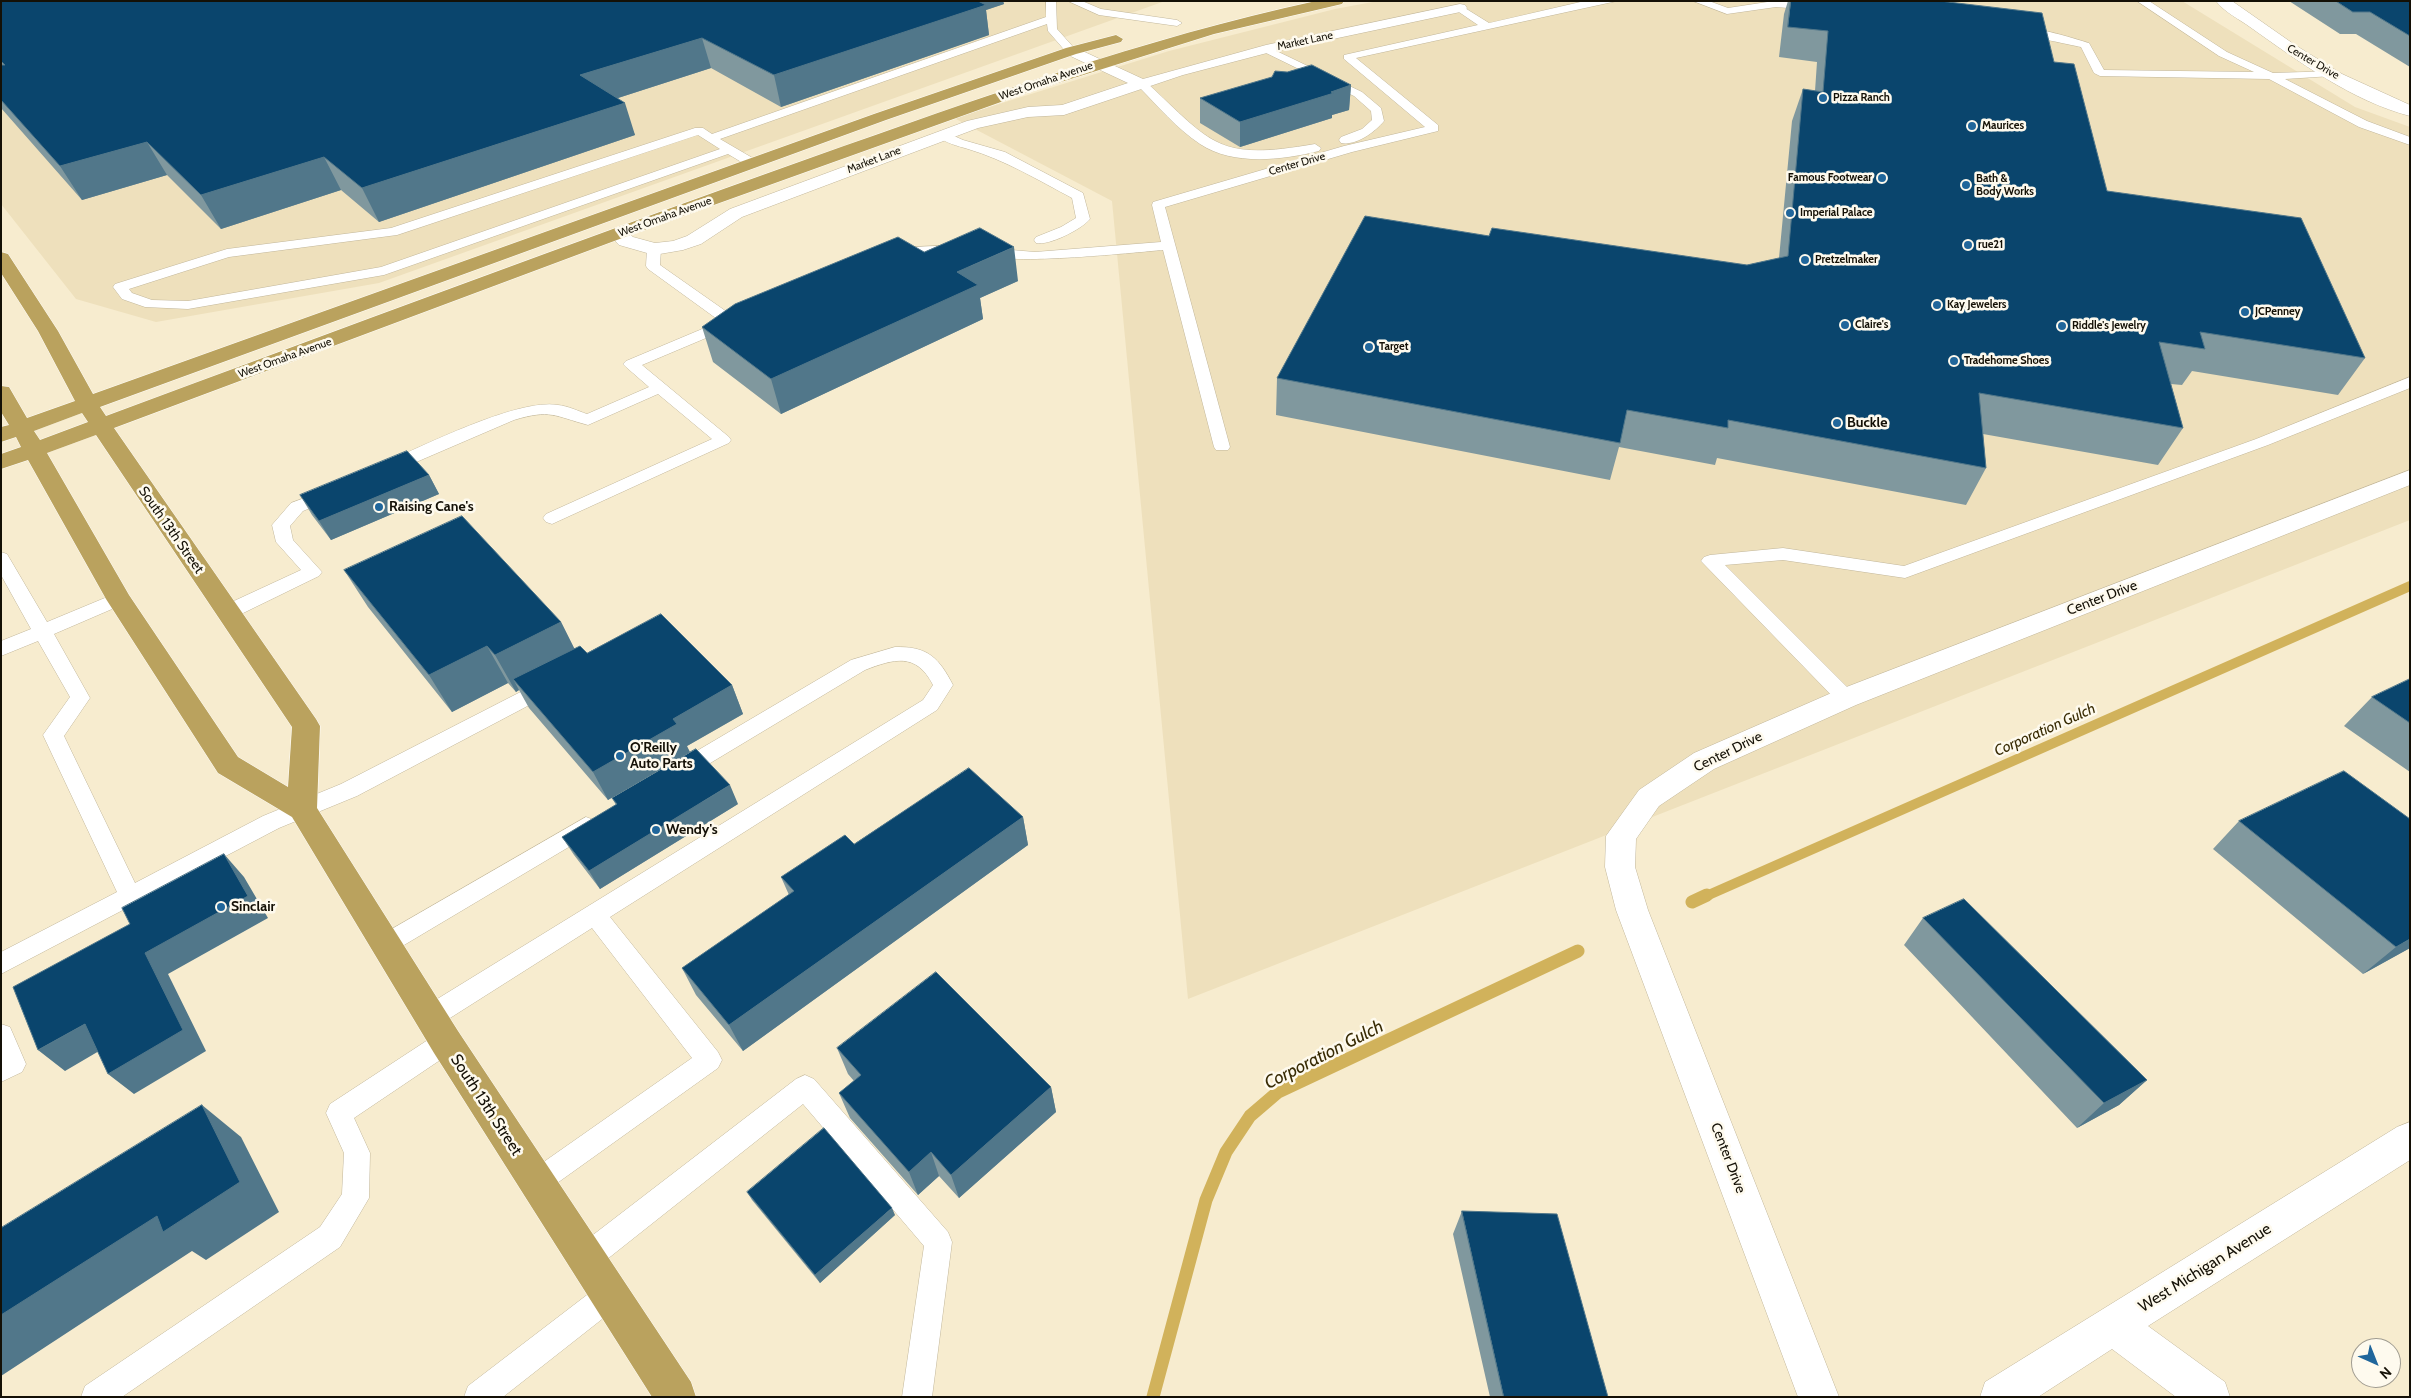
<!DOCTYPE html>
<style>
body{margin:0}
#map{position:relative;width:2411px;height:1398px;overflow:hidden;background:#f7eccf;font-family:Cabin,sans-serif}
canvas{display:block}
.frame{position:absolute;inset:0;border:2px solid #141006;pointer-events:none}
.north{position:absolute;left:2351px;top:1338px;width:50px;height:50px;box-sizing:border-box;background:#fefaee;border:1px solid #a09c91;border-radius:50%;rotate:136deg;font-size:14px;font-weight:700;line-height:20px;text-align:center;color:#141006}
.north::after{content:'';display:block;margin:auto;width:18px;height:22px;background:#20669b;clip-path:polygon(50% 0,100% 100%,50% 72%,0 100%)}
</style>
<div id="map">
<canvas width="2411" height="1398"></canvas>
<div class="frame"></div>
<div class="north">N</div>
</div>
<script>
const g = document.querySelector('canvas').getContext('2d');
g.lineJoin = 'round';
function paint(path, color) { g.fillStyle = color; g.fill(path, 'evenodd'); }
function trace(path, color, width, dash) { g.strokeStyle = color; g.lineWidth = width; g.lineCap = dash ? 'butt' : 'round'; g.setLineDash(dash || []); g.stroke(path); }
function drawText(font, color, halo, rows, align = 'center') {
  g.font = font + ' Cabin,sans-serif'; g.lineWidth = 5; g.setLineDash([]); g.textBaseline = 'middle'; g.strokeStyle = halo; g.fillStyle = color; for (const [text, x, y, turn = 0] of rows) {
    g.save(); g.translate(x, y); g.rotate((+turn || 0) * Math.PI / 180); g.textAlign = isNaN(turn) ? turn : align; if (halo) g.strokeText(text, 0, 0); g.fillText(text, 0, 0); g.restore();
  }
}
const built = new Path2D(`
 M1,1H1165L379,283L156,322L76,299L1,204Z
 M1378,1H2182L2355,107L2410,127V520L1188,999L1112,201L954,118L1169,51L1335,9Z`);
const streamFar1 = new Path2D(`
 M1704,897L2410,586`);
const stream = new Path2D(`
 M1692,902L1707,895
 M1153,1397L1206,1200L1226,1152L1250,1116L1278,1092L1578,951`);
const service = new Path2D(`
 M1046,1H1056L1057,29L1075,49V53H1067L1048,31L1047,24L720,139L756,160L758,163L756,166H748L728,154L384,275L188,309L145,307L122,299L113,287L115,284L227,249L391,228L695,128H703L712,134L1046,17ZM698,135L720,149L381,267L188,301L152,300L132,293L129,289L229,257L397,235Z
 M1068,1H1082L1101,9L1177,20L1182,23L1177,26L1099,15Z
 M1585,1H1617L1356,58L1438,125V131L1352,152L1165,207L1230,447L1228,450H1216L1214,447L1163,250C1137,252 994,268 981,252L988,248L1035,252L1161,242L1152,205L1153,202L1344,146L1425,127L1344,59V55L1478,25L1456,10L1455,8L1460,5L1489,23Z
 M1693,1H1709L1728,8L1774,1L1813,4L1818,7L1813,10L1776,7L1727,14Z
 M2137,1H2149L2227,52L2273,73L2336,71L2338,73L2332,76L2285,79L2367,121L2410,137V145L2359,127L2269,79L2100,76L2094,73L2081,47C2071,45 2018,34 2015,31C2025,22 2075,39 2089,43L2104,70L2254,72L2219,56Z
 M1266,46L1362,92L1381,108L1384,121C1375,132 1356,146 1341,143L1339,140L1341,137L1362,129L1372,120L1371,111L1354,96L1262,51L1261,49Z
 M1142,81L1146,82C1214,145 1217,161 1315,144L1321,148L1319,151C1282,160 1233,166 1200,144C1176,128 1158,106 1138,86L1136,84Z
 M943,131L963,140L1005,152L1083,193L1090,219C1082,229 1049,246 1036,243L1034,240L1036,237L1061,227L1076,218L1072,198C1038,180 1005,160 968,149C958,146 944,143 937,135Z
 M654,245L661,249L660,265L727,312L743,307L750,311C742,321 734,316 725,330L642,365L729,437L731,440L729,443L552,524L546,522L543,518L546,514L712,439L658,394L588,425C554,416 551,409 514,420L393,472H381L379,468L381,464C422,447 517,398 558,405C568,406 578,411 587,414L649,387L626,367L623,364L626,361L714,324L717,319L648,269L646,266L647,249Z
 M957,245L964,249L962,252L893,256L886,252L893,248Z
 M2410,377V388L2268,445L1905,578L1783,560L1725,565L1853,693L1856,698L1853,703L1846,705L1839,703L1701,561L1704,557L1710,555L1783,548L1904,566L2256,439Z
 M329,489L335,490L338,494L335,498L303,511L290,526L293,540L322,572L319,576L235,617L228,618L221,617L219,612L221,607L301,570L276,542L272,525L291,503Z
 M1,552L7,554L47,622L112,595L119,593L126,595L128,599L126,603L54,634L90,698L64,736L135,883L263,816L341,784L540,682L547,680L554,682L557,687L554,692L357,796L279,828L1,974V952L117,892L43,735L70,697L38,641L1,656V641L31,629L1,575Z
 M895,647C928,646 939,658 953,685L937,710L610,917L718,1052L722,1060L718,1068L546,1191L537,1195L528,1191L524,1182L528,1173L692,1058L592,928L439,1025L430,1028L421,1025L418,1017L421,1009L923,700L933,685C916,652 894,659 865,670L687,777L680,779L673,777L669,771L673,765L851,660Z
 M586,817L594,820L597,826L594,832L394,951L386,954L378,951L374,944L378,937Z
 M1,1024L10,1027L26,1064L22,1072L1,1082Z
 M446,1031L455,1034L458,1042L455,1050L354,1118L370,1153L369,1198L340,1247L122,1397H81L85,1386L320,1227L342,1194L344,1153L326,1113L330,1104L437,1034Z
 M805,1075L814,1079L948,1232L952,1242L932,1397H902L924,1246L803,1104L596,1268L586,1272L576,1268L572,1258L576,1248L796,1079Z
 M610,1281L620,1285L624,1295L620,1305L503,1397H464L468,1386L600,1285Z`);
const minor = new Path2D(`
 M2216,1H2232L2295,45L2342,74L2410,105V116C2352,101 2298,61 2250,27C2239,19 2224,12 2216,1Z
 M1460,4L1465,5L1467,8L1465,11L1267,53L1183,75L1064,115L1028,117L978,128L742,217L701,244L683,250L654,255L619,245L609,234L611,230H625L633,237L655,243L673,241L687,236L730,209L967,121L1028,107L1062,105L1128,83L1066,54L1064,51L1066,48H1076L1143,79L1266,45Z
 M2410,470V485L1856,705L1714,769L1659,806L1636,839L1635,867L1648,910L1839,1397H1798L1616,910L1605,867L1606,836L1639,790L1694,753L1836,691Z
 M2410,1122V1160L2148,1326L2225,1382L2230,1397H2176L2112,1349L2038,1397H1980L1985,1382L2397,1127Z`);
const trunk = new Path2D(`
 M1316,1H1344L1342,4L1214,34L1026,93L633,234L114,428L316,719L320,726L317,808L458,1031L691,1382L696,1397H652L434,1053L292,817L218,773L106,599L28,460L1,469V454L21,447L16,437L1,442V427L9,425L1,412V386L9,387L27,418L75,401L38,331L1,273V252L8,254L58,331L93,394L874,114L1066,48L1116,35L1123,39L1121,42L1076,54L886,120L100,407L106,416C341,329 576,241 813,157C978,99 1144,38 1316,1ZM82,413L88,422L40,440L34,431ZM96,435L292,727L288,787L238,757L129,595L47,453Z`);
const wall = new Path2D(`
 M1,1H1003L1004,4L986,10L989,35L781,107L711,68L618,98L635,135L379,222L341,190L221,229L167,175L82,200L1,108Z
 M1788,1H1940L2054,62L2107,191L2365,358L2338,395L2192,371L2182,385L2171,384L2183,428L2158,465L1983,434L1986,468L1966,505L1717,458L1715,465L1619,447L1610,480L1276,415L1277,378L1489,236L1747,265L1779,258L1792,121L1803,89L1815,91L1817,62L1779,57L1784,14Z
 M2289,1H2410V67L2356,34H2340Z
 M1351,85L1349,110L1332,115V118L1240,147L1200,123V98Z
 M924,252L1018,281L980,298L983,319L781,414L713,362L702,327Z
 M429,475L439,494L331,540L312,515L300,495Z
 M344,570L561,622L574,648L587,653L732,685L743,714L687,746L608,800L529,708L519,690L516,692L508,683L452,712L368,607Z
 M2410,679V772L2344,726L2372,697Z
 M612,798L738,804L600,889L574,855L562,837L616,805Z
 M1023,817L1028,845L743,1051L696,995L682,968L789,895L781,877L854,844Z
 M2239,821L2410,948L2363,974L2213,849Z
 M1923,918L2147,1080L2119,1105L2077,1128L1904,945Z
 M837,1048L1051,1087L1056,1112L959,1198L939,1176L918,1195L850,1118L839,1093L854,1081L848,1074Z
 M747,1192L895,1215L820,1283L752,1200Z
 M1462,1211L1608,1397H1490L1453,1234Z`);
const shadedWall = new Path2D(`
 M953,1H1003L1004,4L986,10L989,35L781,107L774,75Z
 M702,38L711,68L590,107L580,75Z
 M1351,85L1349,110L1332,115V118L1240,147V122Z
 M625,103L635,135L379,222L362,188Z
 M147,142L167,175L82,200L60,166Z
 M324,157L341,190L221,229L201,195Z
 M1014,247L1018,281L980,298L983,319L781,414L771,379L957,272Z
 M429,475L439,494L331,540L319,521Z
 M561,622L580,660L513,679L519,690L516,692L495,655Z
 M487,646L508,683L452,712L429,675Z
 M732,685L743,714L687,746L690,752L608,800L593,772L673,719Z
 M730,785L738,804L600,889L589,871Z
 M1023,817L1028,845L743,1051L729,1025Z
 M224,854L244,877L268,918L168,974L206,1051L134,1094L108,1074L145,953Z
 M2410,939V948L2363,974L2396,947Z
 M85,1024L111,1044L65,1071L38,1050Z
 M2147,1080L2119,1105L2077,1128L2104,1103Z
 M1051,1087L1056,1112L959,1198L951,1175Z
 M202,1105L241,1137L279,1212L206,1260L192,1251L1,1376V1315Z
 M931,1152L939,1176L918,1195L909,1172Z
 M892,1208L895,1215L820,1283L815,1275Z`);
const building = new Path2D(`
 M1,1H978L986,5L774,75L702,38L580,75L625,103L362,188L324,157L201,195L147,142L60,166L1,100V65H5L1,61Z
 M1791,1H1940L2042,13L2054,62L2074,64L2107,191L2301,218L2365,358L2200,332L2205,349L2159,342L2183,428L1979,393L1986,468L1728,420V428L1627,410L1620,443L1277,378L1365,216L1489,236L1492,228L1747,265L1788,256L1803,89L1823,92L1828,31L1788,27Z
 M2336,1H2410V36L2370,12H2353Z
 M1312,65L1351,85L1331,92L1334,93L1240,122L1200,98L1272,77L1275,71L1287,72Z
 M980,228L1014,247L957,272L978,285L771,379L702,327L735,304L898,237L924,252Z
 M407,451L429,475L319,521L300,495Z
 M462,516L561,622L495,655L487,646L429,675L344,570Z
 M661,614L732,685L673,719L677,724L593,772L513,679L580,646L587,653Z
 M2410,679V723L2372,697Z
 M696,749L730,785L589,871L562,837L617,804L612,798Z
 M969,768L1023,817L729,1025L682,968L794,891L781,877L845,835L854,844Z
 M2344,771L2410,819V939L2396,947L2239,821Z
 M224,854L248,896L145,953L183,1030L108,1074L85,1024L38,1050L13,987L130,924L122,908Z
 M1964,899L2147,1080L2104,1103L1923,918Z
 M936,972L1051,1087L951,1175L931,1152L909,1172L839,1093L861,1075L837,1048Z
 M202,1105L240,1182L163,1232L157,1216L1,1315V1228Z
 M824,1128L892,1208L815,1275L747,1192Z
 M1462,1211L1557,1214L1608,1397H1504Z`);
const markers = [
 [1823,98,5,"#20669b"],
 [1972,126,5,"#20669b"],
 [1882,178,5,"#20669b"],
 [1966,185,5,"#20669b"],
 [1790,213,5,"#20669b"],
 [1968,245,5,"#20669b"],
 [1805,260,5,"#20669b"],
 [1937,305,5,"#20669b"],
 [2245,312,5,"#20669b"],
 [1845,325,5,"#20669b"],
 [2062,326,5,"#20669b"],
 [1369,347,5,"#20669b"],
 [1954,361,5,"#20669b"],
 [1837,423,5,"#20669b"],
 [379,507,5,"#20669b"],
 [620,756,5,"#20669b"],
 [656,830,5,"#20669b"],
 [221,907,5,"#20669b"]
];
const farStreetnames = [
 ["Market Lane",1305,41,-12],
 ["Center Drive",2313,62,30],
 ["West Omaha Avenue",1046,81,-19],
 ["Market Lane",874,160,-21],
 ["Center Drive",1297,164,-16],
 ["West Omaha Avenue",665,217,-20],
 ["West Omaha Avenue",285,358,-20]
];
const farPoinames = [
 ["Pizza Ranch",1833,98],
 ["Maurices",1982,126],
 ["Famous Footwear",1872,178,"right"],
 ["Bath &",1976,179],
 ["Body Works",1976,192],
 ["Imperial Palace",1800,213],
 ["rue21",1978,245],
 ["Pretzelmaker",1815,260],
 ["Kay Jewelers",1947,305],
 ["JCPenney",2255,312],
 ["Claire's",1855,325],
 ["Riddle's Jewelry",2072,326],
 ["Target",1379,347],
 ["Tradehome Shoes",1964,361]
];
const poiNames = [
 ["Buckle",1847,423],
 ["Raising Cane's",389,507],
 ["O'Reilly",630,748],
 ["Auto Parts",630,764],
 ["Wendy's",666,830],
 ["Sinclair",231,907]
];
const streetNames = [
 ["South 13th Street",171,530,55],
 ["Center Drive",2102,598,-21],
 ["Center Drive",1728,752,-26],
 ["Center Drive",1728,1158,69]
];
const waterNames = [
 ["Corporation Gulch",2045,730,-24]
];
const nearStreetnames = [
 ["South 13th Street",486,1105,57],
 ["West Michigan Avenue",2205,1268,-32]
];
const nearWaternames = [
 ["Corporation Gulch",1324,1055,-27]
];
paint(built, '#eee0bc');
trace(streamFar1, '#d1b25b', 10);
trace(stream, '#d1b25b', 13);
trace(service, '#c2b79b', 1);
trace(minor, '#c2b79b', 1);
trace(trunk, '#fff', 1);
paint(service, '#fff');
paint(minor, '#fff');
paint(trunk, '#baa25e');
paint(wall, '#80989e');
paint(shadedWall, '#51778a');
paint(building, '#0a456d');
trace(building, '#51778a', 1);
for (const [x, y, r, color] of markers) { const dot = new Path2D(); dot.arc(x, y, r, 0, 2 * Math.PI); g.fillStyle = color; g.fill(dot); trace(dot, '#fefaee', 2); }
drawText('11px', '#141006', '#fefaee', farStreetnames);
drawText('bold 11px', '#141006', '#fefaee', farPoinames, 'left');
drawText('bold 14px', '#141006', '#fefaee', poiNames, 'left');
drawText('14px', '#141006', '#fefaee', streetNames);
drawText('italic 15px', '#392c05', '#fefaee', waterNames);
drawText('16px', '#141006', '#fefaee', nearStreetnames);
drawText('italic 18px', '#392c05', '#fefaee', nearWaternames);
</script>
